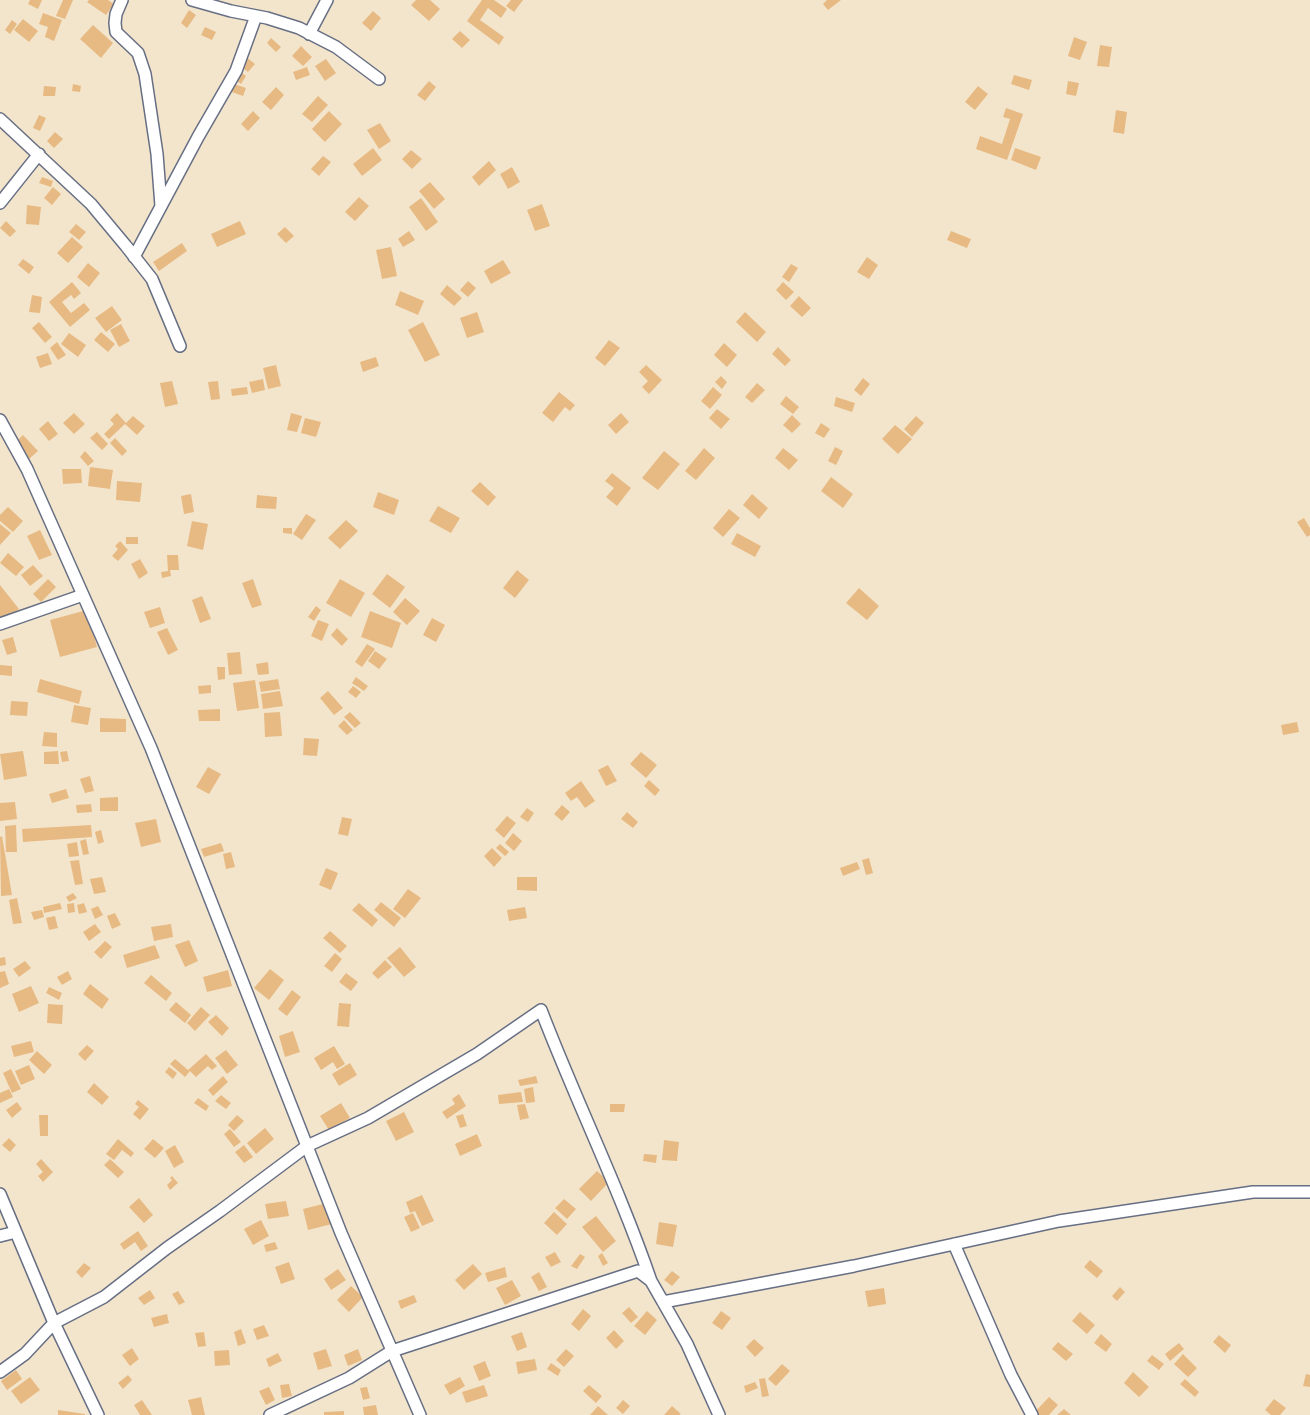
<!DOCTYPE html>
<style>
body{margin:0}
canvas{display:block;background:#f3e5cb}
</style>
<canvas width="1310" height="1415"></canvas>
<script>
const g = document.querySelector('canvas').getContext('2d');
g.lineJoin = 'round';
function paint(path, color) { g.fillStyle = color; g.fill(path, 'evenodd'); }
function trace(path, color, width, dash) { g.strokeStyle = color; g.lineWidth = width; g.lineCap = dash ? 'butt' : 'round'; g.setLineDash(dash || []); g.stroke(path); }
const building = new Path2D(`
 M30,0H42L38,9L28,4Z
 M63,0H73L65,19L56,16Z
 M89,0H108L114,4L106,15L87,2Z
 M416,0H430L440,9L429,21L411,5Z
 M482,0H494L507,9L501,18L488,8L480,20L504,37L499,45L467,21Z
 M511,0H523L514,12L506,6Z
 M827,0H841L828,10L823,4Z
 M189,10L196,15L187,28L181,23Z
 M373,11L381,18L371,31L362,23Z
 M43,13L62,20L54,41L45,37L48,27L39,24Z
 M23,19L38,31L29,42L14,30Z
 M12,20L17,24L10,34L5,30Z
 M93,25L113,43L101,58L80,39Z
 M205,27L216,32L212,40L201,35Z
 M460,31L470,40L462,48L452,39Z
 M1074,37L1087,42L1080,60L1068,56Z
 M271,38L281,47L276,52L267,43Z
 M1100,45L1112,47L1109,67L1097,66Z
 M301,46L312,57L303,66L292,56Z
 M245,56L255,64L248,72L238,64Z
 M326,59L336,73L325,81L315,66Z
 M307,67L310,75L296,80L293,72Z
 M238,70L246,76L241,84L232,78Z
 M1014,75L1032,80L1029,90L1011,84Z
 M429,81L436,87L425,101L417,95Z
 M1068,81L1079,83L1076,96L1066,94Z
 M231,83L246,88L243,96L229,91Z
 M73,84L81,86L80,92L72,91Z
 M44,86L56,87L55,96H43Z
 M978,86L988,94L975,110L965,102Z
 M276,87L284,95L271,110L262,102Z
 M318,96L328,105L312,122L302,114Z
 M1006,108L1023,114L1007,160L976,149L980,136L1002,144L1010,119L1003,117Z
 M1116,110L1127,112L1124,134L1113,132Z
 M253,111L260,118L248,131L241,124Z
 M329,111L342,124L325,142L312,129Z
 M39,115L46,118L40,131L33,128Z
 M380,123L391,141L379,149L367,130Z
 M55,132L63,139L54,148L47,141Z
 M373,148L382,160L362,176L353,164Z
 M1015,148L1041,157L1036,170L1011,160Z
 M411,150L422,159L412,169L402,159Z
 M323,156L331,162L319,176L311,169Z
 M489,161L496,170L479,186L472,177Z
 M512,167L520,182L508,189L500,174Z
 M42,177L53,181L51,187L39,183Z
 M430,182L445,199L434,209L419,191Z
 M53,187L61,194L52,205L44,198Z
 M359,197L369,206L355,221L345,212Z
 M421,198L438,222L426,231L409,207Z
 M542,204L550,226L535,231L527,210Z
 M27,205L41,207L39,225L26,224Z
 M6,221L16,231L10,237L0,228Z
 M240,221L246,234L217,247L211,234Z
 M76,224L86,232L79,240L69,232Z
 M285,227L294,236L286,243L277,234Z
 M409,231L415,240L403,247L398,239Z
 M951,231L971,239L967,248L947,240Z
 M72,237L83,247L68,263L57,253Z
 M182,243L187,251L159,271L153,262Z
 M391,247L397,276L382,279L376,250Z
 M867,257L878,265L869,279L857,272Z
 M23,259L34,267L29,274L18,265Z
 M503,260L511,273L491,284L484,271Z
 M88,263L100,273L89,287L77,277Z
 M791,264L798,268L789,282L782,277Z
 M468,281L476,288L468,297L460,290Z
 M72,282L81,293L74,299L71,295L62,302L71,313L84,303L90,310L70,327L49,302Z
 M783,282L794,292L786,300L776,290Z
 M447,285L462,298L454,306L440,294Z
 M400,291L424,301L418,315L395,305Z
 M32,295L42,297L40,313L29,312Z
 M799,296L811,308L802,317L790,306Z
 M112,306L122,320L106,332L95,318Z
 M477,312L484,332L467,338L460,318Z
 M745,312L766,332L757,342L736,322Z
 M39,322L52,337L45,343L32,328Z
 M423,322L440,355L425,362L408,330Z
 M121,324L130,341L119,347L110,330Z
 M101,332L115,344L108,352L94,340Z
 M69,333L86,345L78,357L61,344Z
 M609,340L620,348L605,366L595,358Z
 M57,342L66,355L58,360L50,348Z
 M724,343L737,355L727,367L714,355Z
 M778,347L791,360L785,366L772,354Z
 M48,353L52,364L40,368L36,357Z
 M376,357L379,366L363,372L360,362Z
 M276,365L281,386L268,389L263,368Z
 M646,365L662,380L649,394L642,387L648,381L639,372Z
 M721,376L727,382L722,389L715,382Z
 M863,378L870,384L861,396L854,390Z
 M263,379L265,390L252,393L249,382Z
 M172,381L178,404L165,407L160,383Z
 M218,381L220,399L211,400L208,382Z
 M757,383L765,390L752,403L745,397Z
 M247,387L248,394L232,396L231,389Z
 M713,387L722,395L710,409L701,401Z
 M559,392L575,405L570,411L565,407L553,422L542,413Z
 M786,396L799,407L793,414L780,404Z
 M836,397L855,403L852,412L834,406Z
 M717,409L730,419L721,429L709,418Z
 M74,413L85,424L74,434L63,423Z
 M117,413L126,423L109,439L104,434L114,424L110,420Z
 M291,413L302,416L297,432L287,430Z
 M621,413L629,422L616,434L608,425Z
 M792,415L801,424L792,433L783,425Z
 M133,416L145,426L137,435L125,424Z
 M916,416L924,423L912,437L904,429Z
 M305,418L321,422L316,437L301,433Z
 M48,421L58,434L49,441L39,429Z
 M821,423L830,429L824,438L815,433Z
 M895,425L912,439L898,454L882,439Z
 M97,432L108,444L102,450L90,438Z
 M23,435L38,451L29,459L15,443Z
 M115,438L127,451L122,456L110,443Z
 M835,447L843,451L836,465L828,461Z
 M704,448L715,458L696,480L685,471Z
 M783,448L798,460L789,470L775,458Z
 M85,451L94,461L88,466L80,457Z
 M664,451L680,464L658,490L642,478Z
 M90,467L113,470L110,489L88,486Z
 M62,469H81L82,483L63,484Z
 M612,473L631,488L617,506L606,497L614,488L605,481Z
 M831,477L853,494L843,508L821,491Z
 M117,481L142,483L140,502L116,500Z
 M480,482L496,497L488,506L471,491Z
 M378,492L399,500L394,515L373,507Z
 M191,494L194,512L184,514L181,496Z
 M752,494L768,508L759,519L743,505Z
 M257,495L277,497L276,509L256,508Z
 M438,506L460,518L451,533L429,521Z
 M8,507L23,521L13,532L0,521V515Z
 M729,509L740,518L723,537L713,528Z
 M306,514L316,520L302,540L293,534Z
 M1304,518L1310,528V535L1307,537L1297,522Z
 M346,520L358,531L340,549L328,538Z
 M192,521L208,524L203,550L187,546Z
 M0,524L11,533L0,545Z
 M283,528H292V534L283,533Z
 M40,530L52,555L39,560L27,536Z
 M737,533L761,546L755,557L731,544Z
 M126,537H138V544H126Z
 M120,541L128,550L118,561L112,556L118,549L115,546Z
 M8,553L24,567L16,576L0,563Z
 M167,555H178L179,570H170L171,576L162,578L161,572L168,571Z
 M140,559L148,573L139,579L131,564Z
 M33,565L43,576L30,586L21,575Z
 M517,570L529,580L515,598L503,588Z
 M387,574L405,587L390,608L372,594Z
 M48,579L56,587L41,602L33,594Z
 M253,579L262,605L252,608L242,583Z
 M340,579L365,593L351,617L326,603Z
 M0,585L19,609L4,621L0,617Z
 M859,588L879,606L867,620L846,603Z
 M202,596L211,619L200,623L192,600Z
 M405,598L420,611L407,625L393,612Z
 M316,606L321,610L314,621L308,617Z
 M160,607L165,623L150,628L144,612Z
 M87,610L97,647L60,657L50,620Z
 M370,611L401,623L392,648L361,637Z
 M432,618L445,625L436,642L423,635Z
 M318,620L329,624L322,641L311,636Z
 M167,628L178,650L168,655L157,632Z
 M337,628L348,639L342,646L331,635Z
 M13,637L17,652L7,655L2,640Z
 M367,644L375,649L362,667L355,662Z
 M375,651L387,659L379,669L368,661Z
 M240,652L242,674L229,675L227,653Z
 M268,662L269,674L258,675L256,664Z
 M0,665L12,666V676L0,675Z
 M217,667H225V679L218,680Z
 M356,677L368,686L364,691L352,683Z
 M40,679L82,691L79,704L37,692Z
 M278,679L280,689L261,692L259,682Z
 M255,680L259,708L237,711L233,683Z
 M211,685V693L199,694L198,686Z
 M353,686L361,692L356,698L348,692Z
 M280,691L283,706L263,709L261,694Z
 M328,691L343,708L334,715L320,698Z
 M11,701L28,702L27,716L10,715Z
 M74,705L91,708L88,725L71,722Z
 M220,709V721H199L198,710Z
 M280,712L282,736L265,737L264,713Z
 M350,712L361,723L355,728L344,717Z
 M100,718L126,719V732H100Z
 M344,720L353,730L347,735L338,726Z
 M1297,722L1299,732L1283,735L1281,725Z
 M44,732L57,733V747L42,746Z
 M304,738L319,739L317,756L303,755Z
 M23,751L27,776L4,780L0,754Z
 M58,751L59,764H44V752Z
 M67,751L69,761L62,762L60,752Z
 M641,752L657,765L646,778L630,764Z
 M608,765L617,781L606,786L598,770Z
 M208,767L221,774L209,794L196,787Z
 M90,776L94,791L85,793L80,779Z
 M649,780L660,790L655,796L644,786Z
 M581,781L595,801L585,808L577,797L571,801L565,793Z
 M66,789L69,798L52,803L49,794Z
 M118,797V811H100V798Z
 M15,802L17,819L0,821V803Z
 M91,804L92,812L77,813L76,805Z
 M562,805L570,812L562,821L554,814Z
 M527,808L534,813L528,822L520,817Z
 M627,812L638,822L633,828L621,819Z
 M507,816L516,823L504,838L495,830Z
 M342,817L352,819L348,836L338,834Z
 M156,819L161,842L141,847L135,823Z
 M16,825L17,852H6L5,826Z
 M91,825L92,837L23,842L22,829Z
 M101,830L104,842L98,844L95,832Z
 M513,833L522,841L514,851L505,843Z
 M2,836L12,895L1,896L0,837Z
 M86,839L89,854L83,855L80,841Z
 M77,842L79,856L69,857L67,844Z
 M221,843L224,851L204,857L201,849Z
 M500,844L509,852L505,856L496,848Z
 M492,848L502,858L494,867L484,856Z
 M231,852L235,867L226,869L223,854Z
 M869,858L873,873L866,875L862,860Z
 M79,860L83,884L75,885L70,861Z
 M857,862L860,869L843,876L840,868Z
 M326,868L338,873L331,890L319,885Z
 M102,877L106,892L94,894L90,879Z
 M517,877H537V891L517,890Z
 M408,889L421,898L405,918L393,909Z
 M73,893L77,898L69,902L66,897Z
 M17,898L22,923L13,924L9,900Z
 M381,902L401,918L394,927L374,910Z
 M60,903L62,909L44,913L43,907Z
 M74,903L75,912L68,913L67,904Z
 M84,903L87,912L79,914L77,905Z
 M359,903L378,920L372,927L352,910Z
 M98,906L103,915L95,919L91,909Z
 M525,907L527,918L509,921L507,910Z
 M42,910L44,917L34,920L31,912Z
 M115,913L121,925L112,929L107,916Z
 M55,916L58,928L49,930L46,918Z
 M95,924L101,932L89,941L83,932Z
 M171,924L173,937L154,941L151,927Z
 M330,931L347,946L340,953L323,938Z
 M189,940L198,961L185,967L175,945Z
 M105,941L112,947L101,959L94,952Z
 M155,945L160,958L127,968L123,955Z
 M400,947L416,967L404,977L387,958Z
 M335,953L342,959L332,972L324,966Z
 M5,957L6,965L0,966V958Z
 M385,960L392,967L378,979L372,973Z
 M25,961L31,968L19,977L13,969Z
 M270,969L284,980L269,1000L254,988Z
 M228,970L232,986L207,992L203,977Z
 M5,971L9,984L0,988V972Z
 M68,971L72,979L62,985L57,977Z
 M346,973L358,982L351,991L339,982Z
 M151,975L172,993L166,1001L144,983Z
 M90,984L109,999L102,1009L83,994Z
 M31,986L39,1003L19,1012L12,994Z
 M49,987L62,993L59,1000L46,993Z
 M292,990L301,997L287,1016L278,1009Z
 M176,1002L191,1015L185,1023L169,1010Z
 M339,1003L351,1004L349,1027L337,1026Z
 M48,1004L63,1005L62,1024L47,1023Z
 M201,1007L210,1015L195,1031L187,1023Z
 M216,1015L229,1028L222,1036L208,1022Z
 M293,1031L300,1052L285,1057L279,1036Z
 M31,1041L34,1052L14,1057L11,1046Z
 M87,1045L94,1051L85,1061L78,1054Z
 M334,1046L345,1064L337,1069L333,1062L321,1070L314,1058Z
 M226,1050L238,1065L227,1074L215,1058Z
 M37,1051L52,1065L44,1074L29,1060Z
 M206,1054L217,1066L212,1070L208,1066L196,1077L190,1071L185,1077L170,1064L175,1059L188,1070Z
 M350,1063L357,1075L339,1086L332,1074Z
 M29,1065L35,1079L21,1085L15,1071Z
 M169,1067L177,1073L173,1079L165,1072Z
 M11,1069L21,1089L12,1093L3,1073Z
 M223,1076L228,1082L213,1096L208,1090Z
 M536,1076L538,1083L520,1086L518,1080Z
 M94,1083L109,1097L102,1105L87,1092Z
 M533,1087L535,1102L526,1103L524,1089Z
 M9,1089L13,1097L0,1103V1093Z
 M521,1092L523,1102L499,1104L498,1095Z
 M459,1094L466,1106L447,1119L442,1112L455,1104L452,1099Z
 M221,1095L231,1103L226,1109L215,1101Z
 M198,1098L209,1106L206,1111L194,1103Z
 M138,1100L149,1109L140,1120L133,1114L139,1107L135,1104Z
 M17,1102L22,1109L12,1118L6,1110Z
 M341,1103L350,1118L329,1130L320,1116Z
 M525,1104L529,1118L520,1120L517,1105Z
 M610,1104H625L624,1112H610Z
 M404,1112L414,1132L396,1141L386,1121Z
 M463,1114L467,1126L460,1128L456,1116Z
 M39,1115H48V1136H40Z
 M237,1115L244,1121L234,1131L228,1125Z
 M265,1128L274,1139L256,1154L247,1143Z
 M230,1129L241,1142L234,1147L224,1134Z
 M477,1134L482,1146L460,1156L455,1144Z
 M9,1138L16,1145L10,1152L2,1145Z
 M118,1139L134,1153L131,1157L122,1150L114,1160L106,1154Z
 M153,1139L164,1148L155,1158L144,1149Z
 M664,1140L679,1142L677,1161L662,1160Z
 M175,1145L184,1162L174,1168L165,1151Z
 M244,1145L253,1157L244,1163L235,1152Z
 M644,1154L657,1155L656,1163L643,1161Z
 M41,1159L53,1172L43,1182L38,1176L43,1172L36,1164Z
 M110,1159L124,1172L118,1178L104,1165Z
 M597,1171L609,1182L591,1201L579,1189Z
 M172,1176L178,1183L170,1190L167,1185L172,1180L170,1178Z
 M422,1195L434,1221L422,1226L415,1211L410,1213L406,1202Z
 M139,1198L153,1215L144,1223L129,1207Z
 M564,1199L576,1209L567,1219L555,1208Z
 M286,1201L289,1216L268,1219L265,1204Z
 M327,1203L332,1224L308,1230L303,1209Z
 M554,1212L567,1224L557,1235L544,1223Z
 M413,1213L420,1228L411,1232L404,1217Z
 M596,1216L616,1241L603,1252L582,1227Z
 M261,1220L269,1236L253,1245L244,1229Z
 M659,1222L677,1225L673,1247L656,1244Z
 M138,1231L148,1246L141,1251L135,1242L124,1250L120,1244Z
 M275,1242L278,1249L266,1252L264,1245Z
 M555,1252L561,1262L551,1267L545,1257Z
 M602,1253L608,1263L603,1266L598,1256Z
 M580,1254L585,1257L577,1269L571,1266Z
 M1090,1260L1103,1271L1097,1278L1084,1267Z
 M289,1262L295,1279L281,1284L275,1267Z
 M84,1263L91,1268L82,1278L76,1272Z
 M473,1264L482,1274L464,1290L455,1280Z
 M505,1267L507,1277L488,1282L485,1273Z
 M338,1269L346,1280L331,1290L324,1279Z
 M672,1271L680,1277L672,1286L664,1280Z
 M539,1272L547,1287L539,1291L531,1277Z
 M512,1280L521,1296L505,1305L496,1288Z
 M351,1286L363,1297L349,1312L337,1300Z
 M1120,1287L1125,1292L1117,1301L1112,1296Z
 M884,1288L886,1304L868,1307L865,1291Z
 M150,1290L155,1298L144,1305L138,1298Z
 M178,1291L185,1302L179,1305L172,1294Z
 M414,1295L417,1302L401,1309L398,1301Z
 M629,1307L638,1317L631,1323L622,1313Z
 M583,1309L591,1316L579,1331L571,1324Z
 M647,1311L657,1320L645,1335L634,1326Z
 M721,1311L731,1318L722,1330L712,1323Z
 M1080,1312L1095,1325L1087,1334L1072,1321Z
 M167,1314L169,1323L154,1327L151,1318Z
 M264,1325L269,1336L257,1340L253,1329Z
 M241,1329L246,1343L238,1346L234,1332Z
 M614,1330L624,1341L616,1349L606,1338Z
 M204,1332L206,1346L198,1347L195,1333Z
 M522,1332L527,1347L517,1351L511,1336Z
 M1101,1334L1112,1344L1106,1352L1094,1343Z
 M1219,1335L1231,1345L1225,1353L1213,1342Z
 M754,1339L764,1348L755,1357L746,1347Z
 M1058,1342L1073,1354L1066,1361L1052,1349Z
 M1179,1343L1184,1349L1170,1361L1165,1354Z
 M132,1348L139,1359L130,1366L122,1355Z
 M326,1349L332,1366L318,1370L313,1353Z
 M358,1349L362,1360L348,1366L344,1355Z
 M566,1349L574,1356L564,1367L556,1360Z
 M229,1350L230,1365L215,1366L214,1351Z
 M278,1353L282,1361L269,1367L266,1359Z
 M1183,1354L1197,1368L1188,1377L1174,1364Z
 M1152,1355L1164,1364L1159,1370L1147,1361Z
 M535,1359L537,1370L518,1374L516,1362Z
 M485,1361L491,1376L479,1381L473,1366Z
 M551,1363L561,1370L558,1376L547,1369Z
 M782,1364L790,1371L776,1386L768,1379Z
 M16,1370L22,1379L7,1390L1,1381Z
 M1133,1372L1149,1387L1139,1397L1124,1383Z
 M1306,1374L1310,1375V1387L1303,1386Z
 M128,1375L132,1380L123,1389L118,1383Z
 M30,1377L40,1390L21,1404L11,1391Z
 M460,1377L465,1386L450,1395L444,1385Z
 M765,1378L769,1396L762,1397L759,1379Z
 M1185,1379L1199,1392L1195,1397L1180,1384Z
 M755,1382L758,1388L746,1393L744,1386Z
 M289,1384L292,1396L282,1398L280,1385Z
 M484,1385L488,1396L466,1403L462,1392Z
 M589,1385L602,1396L596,1403L583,1391Z
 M269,1387L275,1400L266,1405L259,1391Z
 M367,1387L370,1398L363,1400L360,1388Z
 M201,1397L205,1415H192L188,1400Z
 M1049,1397L1058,1405L1049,1415H1036L1034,1413Z
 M1274,1399L1286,1408L1280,1415H1271L1265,1410Z
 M142,1400L152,1415H140L134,1405Z
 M623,1400L630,1406L623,1414L616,1408Z
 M376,1405L378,1415H364L363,1407Z
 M598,1406L608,1415H590Z
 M672,1406L681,1414L679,1415H664Z
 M1064,1409L1071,1415H1057Z
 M58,1410L85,1414V1415H58Z
 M344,1411V1415H324V1412Z`);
const street = new Path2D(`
 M122,0L116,14L115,23L116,32L138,53L145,74L157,154L161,206
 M192,0L231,11L267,18L299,28L336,47L379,79
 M309,34L327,0
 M0,119L91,204L126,246L152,279L180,346
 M0,203L39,154
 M134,257L198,137L236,71L256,16
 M0,420L27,469L151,748L341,1233L420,1415
 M0,624L83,595
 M0,1194L54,1323L98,1415
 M0,1236L16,1232
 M954,1244L1011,1375L1032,1415
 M663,1302L854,1266L1059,1221L1253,1192H1310
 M0,1372L25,1354L54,1323L104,1297L167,1248L220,1211L307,1146L368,1118L477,1054L541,1010C576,1101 619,1188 651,1281
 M270,1415L349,1378L392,1351L638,1271L651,1281L687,1344L719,1415`);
paint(building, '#e7ba84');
trace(street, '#676f84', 14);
trace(street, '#fff', 11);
</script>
